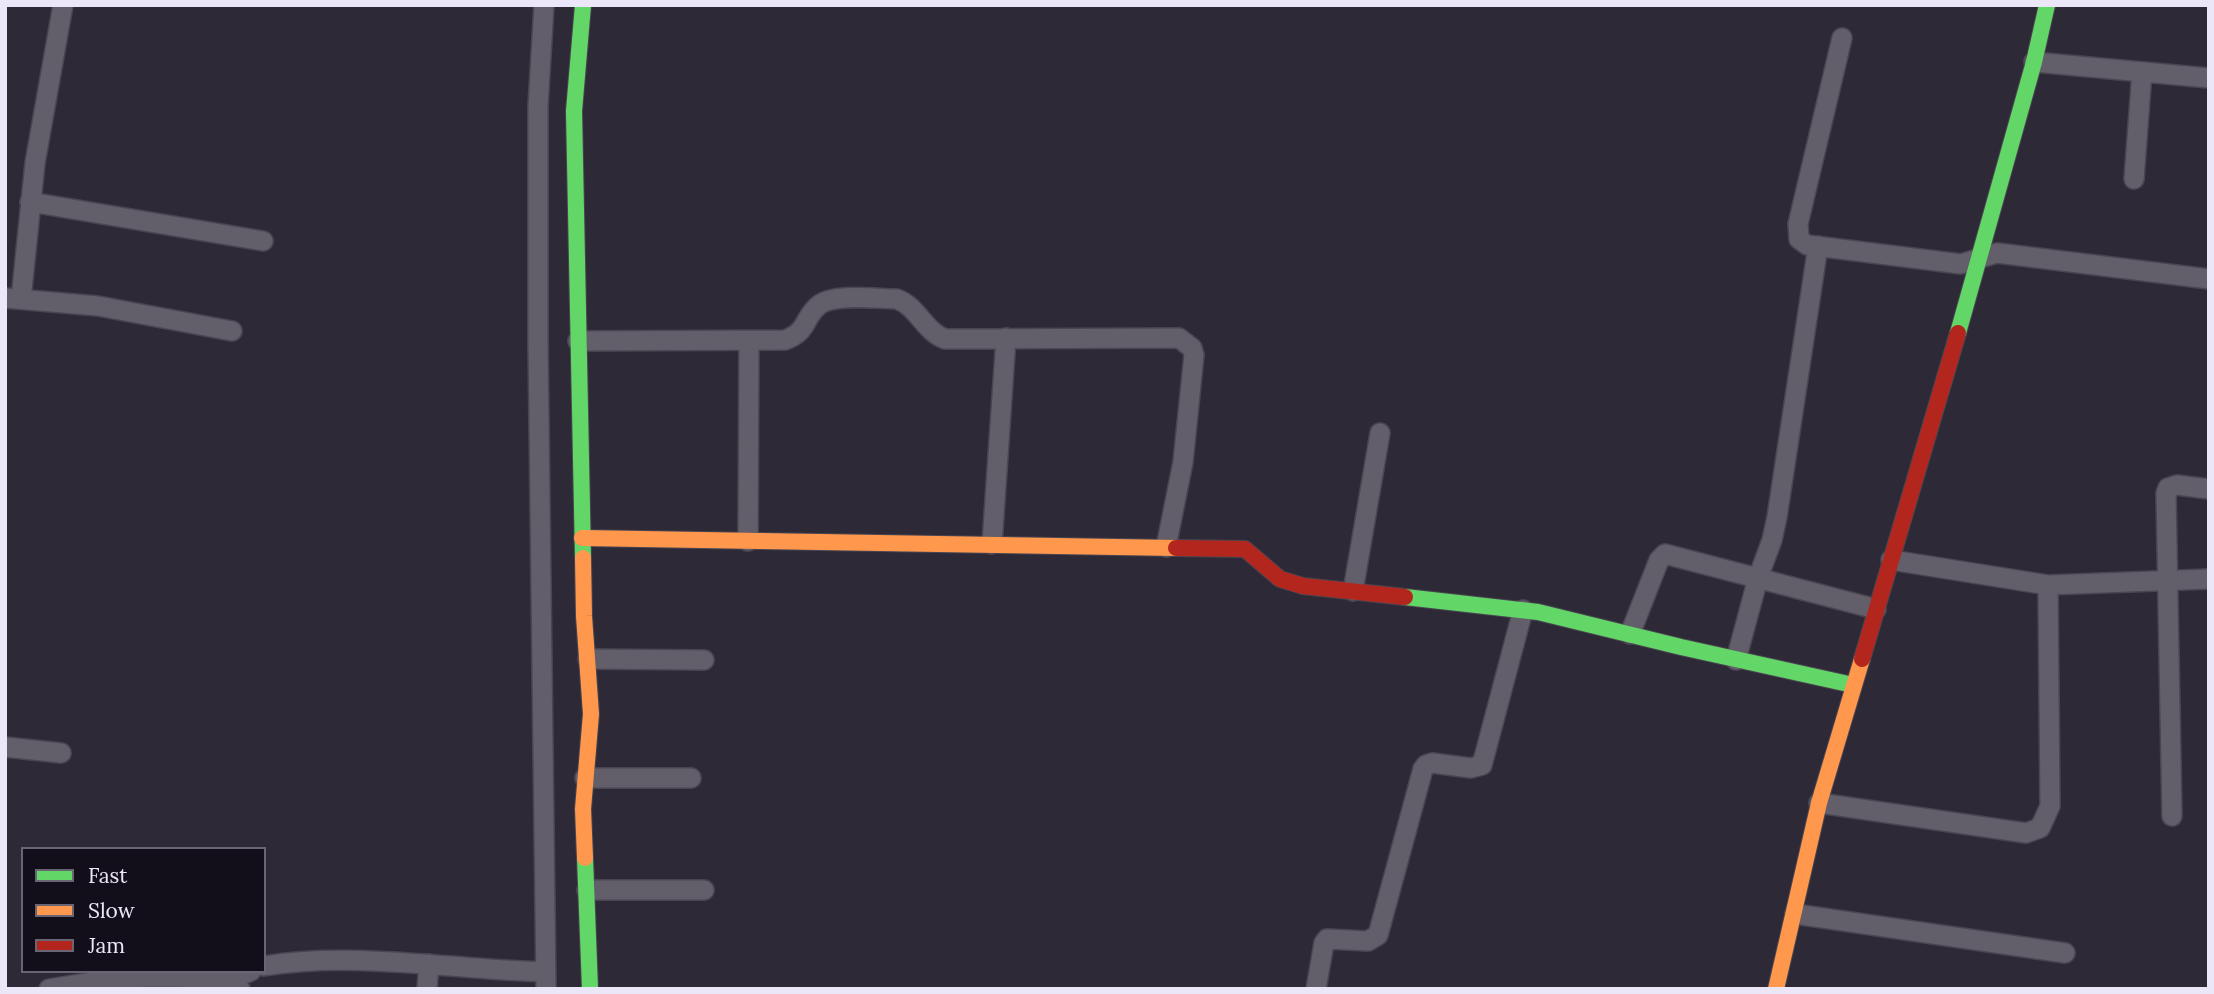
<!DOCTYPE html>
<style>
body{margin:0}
#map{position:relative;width:2214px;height:994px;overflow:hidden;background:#2d2936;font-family:Lora,serif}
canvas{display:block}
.frame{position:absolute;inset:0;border:7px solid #ece7f8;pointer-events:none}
.legend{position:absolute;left:21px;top:847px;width:245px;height:126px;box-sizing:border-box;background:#130f1a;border:2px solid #6a6573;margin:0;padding:9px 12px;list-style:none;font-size:21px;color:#ece7f8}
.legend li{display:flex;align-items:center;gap:14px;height:35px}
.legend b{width:35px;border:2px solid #6a6573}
</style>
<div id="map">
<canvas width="2214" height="994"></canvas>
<div class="frame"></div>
<ul class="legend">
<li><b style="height:9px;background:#63d668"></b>Fast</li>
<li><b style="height:9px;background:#ff974d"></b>Slow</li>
<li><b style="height:9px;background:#b3261e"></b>Jam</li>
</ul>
</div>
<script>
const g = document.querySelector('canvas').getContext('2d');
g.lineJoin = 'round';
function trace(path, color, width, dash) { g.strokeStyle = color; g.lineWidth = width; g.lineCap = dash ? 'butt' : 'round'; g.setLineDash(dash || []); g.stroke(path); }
const street = new Path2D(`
 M544,5L538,106V342L546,989
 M1842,38L1798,224L1799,239L1807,245L1961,264L1997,253L2209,279
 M2034,62L2209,78
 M2134,179L2142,72
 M30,202L263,241
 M5,298L98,306L232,331
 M21,299L35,163L63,5
 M578,341L785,340C809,331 803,318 819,305C834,293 878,299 897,299C918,307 924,331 945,339L1179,338L1192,348L1194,355L1183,462L1166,547
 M748,541L749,340
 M992,544L1006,338
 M1891,560L2048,585L2209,579
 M1353,591L1380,433
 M1630,634L1659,560L1665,554L1876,609
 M588,659L704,660
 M1736,660L1758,578L1772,540L1777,517L1818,246
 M5,747L61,753
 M585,778H691
 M1819,803L2026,833L2040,828L2050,806L2048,585
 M2172,816L2166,493L2168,488L2177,485L2209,489
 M587,890H704
 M1795,914L2065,953
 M264,966C355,951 455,970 546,972
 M230,979L251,971
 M49,989L112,979L150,977L224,978L230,979L240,989
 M427,989L429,964
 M1316,989L1324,943L1327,939L1368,941L1378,935L1423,769L1426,765L1432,763L1471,768L1482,765L1523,610`);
const fast = new Path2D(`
 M1958,333L2034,62L2047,5
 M583,558L574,111L583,5
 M1405,597L1538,612L1681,647L1853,685
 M585,858L590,989`);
const slow = new Path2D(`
 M582,538L1176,548
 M583,558L584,616L591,714L583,809L585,858
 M1776,989L1819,803L1862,659`);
const jam = new Path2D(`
 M1176,548L1245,549L1280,579L1303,586L1405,597
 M1862,659L1958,333`);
trace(street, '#494551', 22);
trace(fast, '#494551', 18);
trace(slow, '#494551', 18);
trace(jam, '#494551', 18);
trace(street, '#635f6a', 19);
trace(fast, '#63d668', 16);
trace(slow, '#ff974d', 16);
trace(jam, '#b3261e', 16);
</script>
